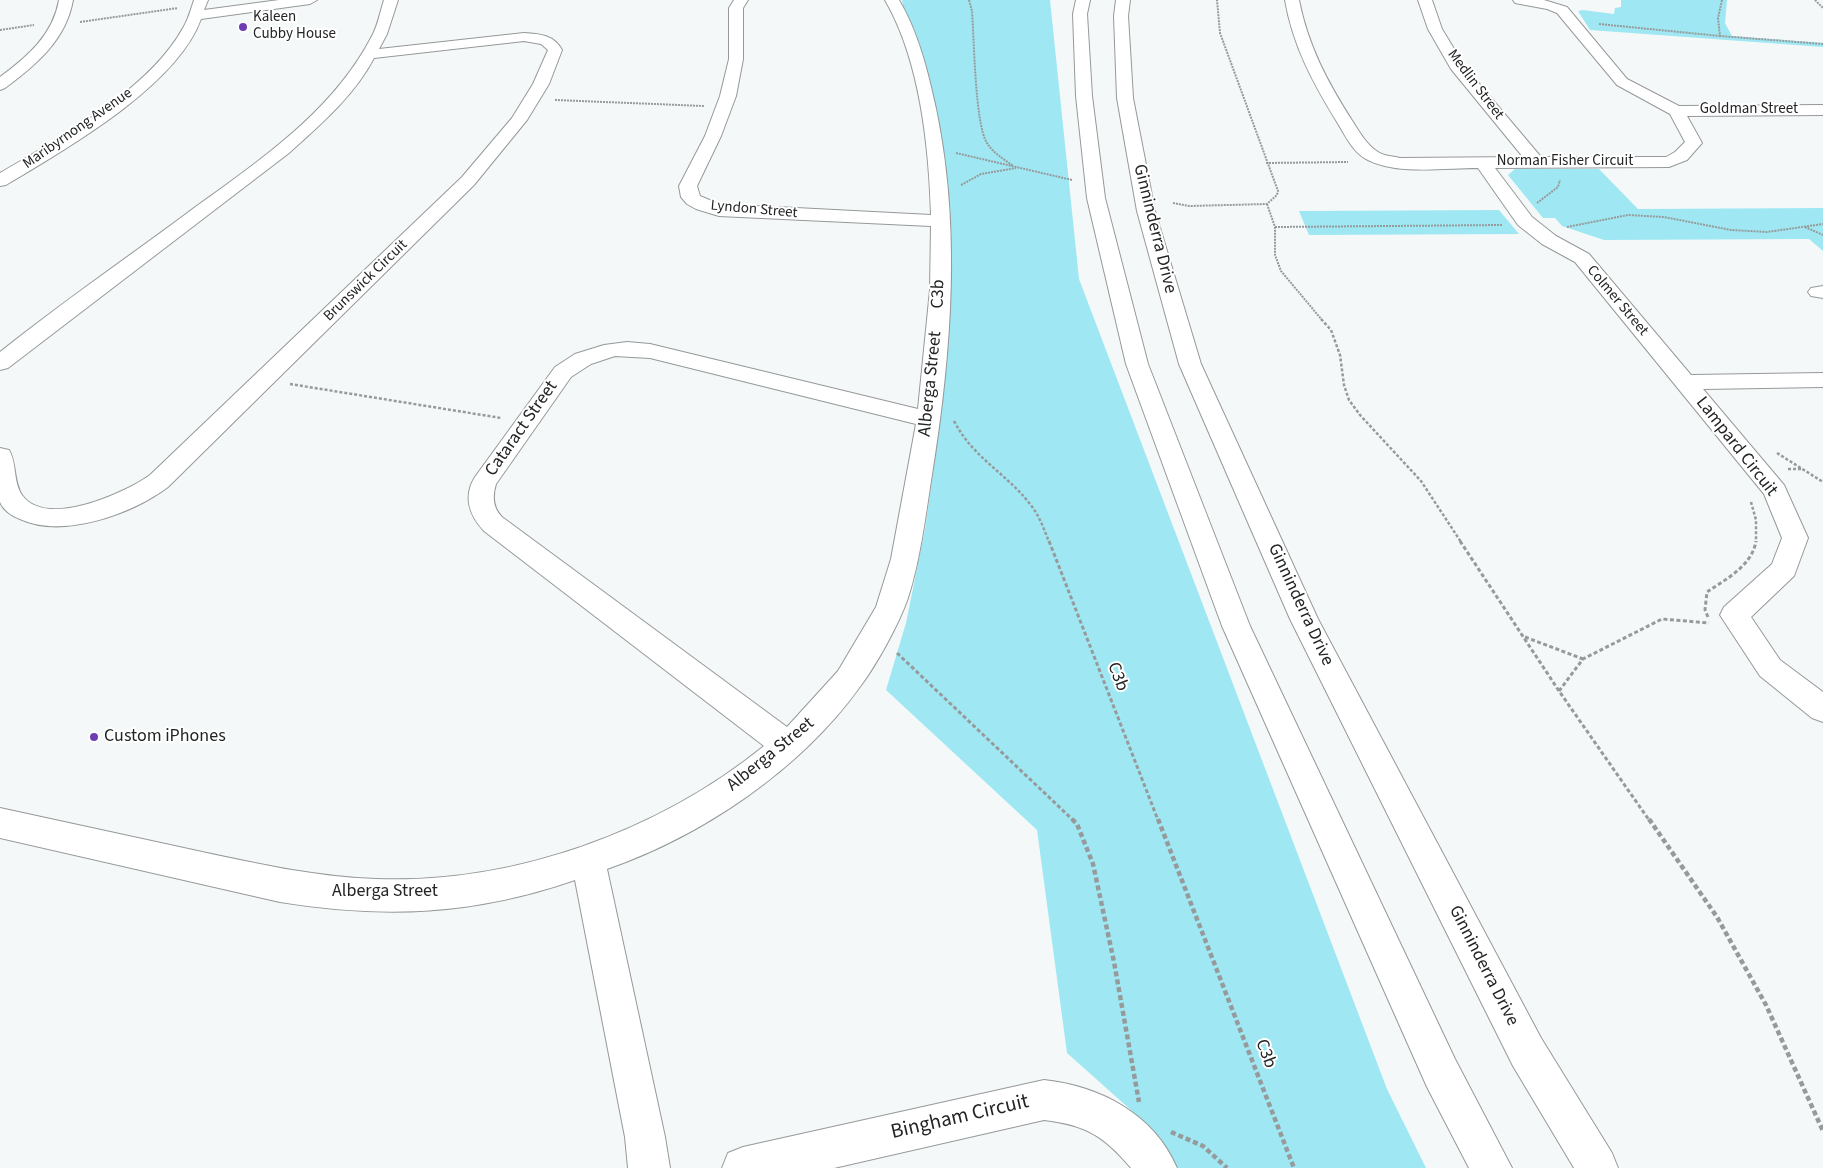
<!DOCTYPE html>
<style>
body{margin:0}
canvas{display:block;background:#f4f8f9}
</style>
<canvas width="1823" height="1168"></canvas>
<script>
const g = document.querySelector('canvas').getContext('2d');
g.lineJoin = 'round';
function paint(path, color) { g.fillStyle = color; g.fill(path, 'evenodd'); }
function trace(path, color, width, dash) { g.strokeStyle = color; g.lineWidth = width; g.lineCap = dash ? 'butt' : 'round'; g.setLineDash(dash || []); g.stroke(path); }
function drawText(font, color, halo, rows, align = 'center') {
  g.font = font + ' "Source Sans 3",sans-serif'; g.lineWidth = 4; g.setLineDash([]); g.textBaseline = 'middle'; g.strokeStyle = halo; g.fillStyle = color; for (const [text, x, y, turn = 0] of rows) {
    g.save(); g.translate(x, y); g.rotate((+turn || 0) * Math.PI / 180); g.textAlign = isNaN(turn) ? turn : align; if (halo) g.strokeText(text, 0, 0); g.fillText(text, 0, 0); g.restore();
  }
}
const green = new Path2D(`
 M902,0H1050L1079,279L1387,1089L1426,1168H1171L1141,1119L1067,1053L1037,830L886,690L906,623L925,529L942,410L949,257Z
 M1621,0H1727L1725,23L1732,36L1823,43V47L1590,30L1578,11L1583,10L1614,14L1615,8L1621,7Z
 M1515,169H1599L1638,209L1823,208V251L1809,239L1604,240L1562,226L1555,218H1543L1508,175Z
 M1499,210L1519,234L1309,235L1299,211Z`);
const pathFar3 = new Path2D(`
 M969,0L972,11C974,37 975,125 987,143C993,153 1004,159 1013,166
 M1722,0L1718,18L1720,36L1823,44
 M1815,0L1823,8
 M80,22L178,8
 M1599,24L1720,36
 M0,30L34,25
 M555,100L704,106
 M956,153L1072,180
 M1266,163L1348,162
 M961,185L981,174L1016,168
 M1173,203L1189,206L1267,204L1277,195L1278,191L1220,33L1217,0
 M1537,203L1558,187L1560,180
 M1267,204L1275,227V255L1281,271L1322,320
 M1275,227L1502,225
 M1567,227L1628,215L1664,217L1731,230L1767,232L1823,224
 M1805,227L1823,235`);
const pathFar2 = new Path2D(`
 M1321,319L1331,330L1340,355L1344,385L1349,400L1360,415L1421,481L1461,542
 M290,384L501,418
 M954,421C974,459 1005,472 1030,504C1039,515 1044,529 1049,542
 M1777,453L1823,482
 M1788,469H1802
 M1751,502L1756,520V542`);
const pathFar1 = new Path2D(`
 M1049,541L1158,820
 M1460,541L1559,691L1649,820
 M1708,617L1705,610L1707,592C1726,579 1752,566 1756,541
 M1525,637L1583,659
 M897,653L1073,820
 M1559,691L1583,659L1662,619L1709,623`);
const path = new Path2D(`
 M1072,819L1077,824L1093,864L1114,962L1139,1102
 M1158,819L1294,1168
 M1649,819L1717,917L1766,1005L1823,1131
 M1171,1132L1203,1146L1227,1168`);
const minor = new Path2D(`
 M59,0H73C66,40 36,65 5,88L0,90V77C27,57 53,35 59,0Z
 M194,0H208L204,10L279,0H317L310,4L201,19C177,86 66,149 6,185L0,186V173C60,138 149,90 183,28C188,20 191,9 194,0Z
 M384,0H398L387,34L379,49L524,33C540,34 554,35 562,50L549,84L527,120L474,185L168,487C132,514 63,539 20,519C12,516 3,510 0,502C0,491 0,461 0,448L9,450C17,463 13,482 22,495C46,529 125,493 150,475L462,177L512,118L533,84L548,50L541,44L524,41L374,58C354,96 320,125 289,153L8,368L0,370V352C60,304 124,260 186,214C254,164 332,114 372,36C378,25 380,12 384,0Z
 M734,0H748L743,8V59L736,96L721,136L697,186L700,196L719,204L931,215C929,146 920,60 885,0H899C915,27 924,57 931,87C963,215 952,352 931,481C925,520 920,560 908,598C899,624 876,666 859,688C800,770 702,836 607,869L665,1137L670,1168H628L625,1137L575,880C474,915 385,919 280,902L0,838V808C64,822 129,836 193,850C254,863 314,877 376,879C513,884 658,832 764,746L484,531C469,515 463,496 475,477L555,367L575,354L604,345L627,342L650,344L918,409L930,290L931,226L719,216L696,209L687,204L681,197L679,186L705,136L720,96L729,59V8ZM615,356L650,358L916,424L891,559L876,607L838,671L787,727L502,517C493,508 492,497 496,484L571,377L591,364Z
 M1285,0H1299C1308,46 1328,83 1353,122C1360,133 1367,145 1378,152C1384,156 1392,156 1400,158L1523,157L1451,69L1428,29L1418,0H1432L1442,29L1465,67L1541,157H1666L1675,152L1685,142L1670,114L1617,85L1557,13L1547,9L1515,3L1513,0H1544L1567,7L1627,79L1679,106L1823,105V115L1687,116L1702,143L1687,160L1669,167L1495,168L1532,217L1556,236L1589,254L1691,375L1823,373V387L1703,389L1784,485L1808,538L1794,576L1751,617L1780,660L1823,692V722L1812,718L1760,676L1720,615L1724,607L1772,564L1782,538L1764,494L1575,262L1542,244L1518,225L1478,168C1446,168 1397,175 1368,160C1353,153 1345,135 1337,122C1313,83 1293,46 1285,0Z
 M1823,286V298L1811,296L1808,292L1811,288Z
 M1044,1080C1100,1086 1154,1114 1177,1168H1131C1104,1136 1086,1125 1044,1120L834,1168H722L728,1153L743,1147Z`);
const major = new Path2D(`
 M1076,0H1090L1087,14L1092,96L1105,198L1148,364L1250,626L1455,1059L1512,1168H1469L1427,1087L1222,626L1126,364L1087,198L1076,96L1073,14Z
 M1116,0H1130L1128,16L1133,98L1155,211L1201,364L1318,619L1541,1038L1612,1153L1618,1168H1574L1513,1066L1290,619L1179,364L1137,211L1117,98L1114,16Z`);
const markers = [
 [243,27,5,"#6e3db4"],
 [94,737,5,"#6e3db4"]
];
const farPoinames = [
 ["Kaleen",253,18],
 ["Cubby House",253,35]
];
const farStreetnames = [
 ["Medlin Street",1475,85,53],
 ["Goldman Street",1749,110],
 ["Maribyrnong Avenue",78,129,-35],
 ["Norman Fisher Circuit",1565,162],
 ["Lyndon Street",754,210,5],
 ["Brunswick Circuit",366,281,-44],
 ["Colmer Street",1617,301,50]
];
const streetNames = [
 ["Ginninderra Drive",1154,229,76],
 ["C3b",939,294,-88],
 ["Alberga Street",931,384,-84],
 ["Cataract Street",522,429,-55],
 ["Lampard Circuit",1736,447,52],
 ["Ginninderra Drive",1300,605,65],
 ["C3b",1117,677,69],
 ["Alberga Street",771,755,-39],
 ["Alberga Street",385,892],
 ["Ginninderra Drive",1483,966,63],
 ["C3b",1265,1054,69]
];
const poiNames = [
 ["Custom iPhones",104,737]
];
const nearStreetnames = [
 ["Bingham Circuit",960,1118,-13]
];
paint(green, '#9fe8f3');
trace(minor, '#969999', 2);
trace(major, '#969999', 2);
trace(pathFar3, '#979a9b', 2, [2, 1]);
trace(pathFar2, '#979a9b', 2.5, [3, 2]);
trace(pathFar1, '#979a9b', 3, [4, 2.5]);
trace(path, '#979a9b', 4.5, [5, 3]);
paint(minor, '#fff');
paint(major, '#fff');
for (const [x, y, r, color] of markers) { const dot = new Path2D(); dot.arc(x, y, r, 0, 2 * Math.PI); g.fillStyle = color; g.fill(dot); trace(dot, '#fff', 2); }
drawText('15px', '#232424', '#fff', farPoinames, 'left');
drawText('15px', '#232424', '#fff', farStreetnames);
drawText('18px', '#232424', '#fff', streetNames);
drawText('18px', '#232424', '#fff', poiNames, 'left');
drawText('21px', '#232424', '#fff', nearStreetnames);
</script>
